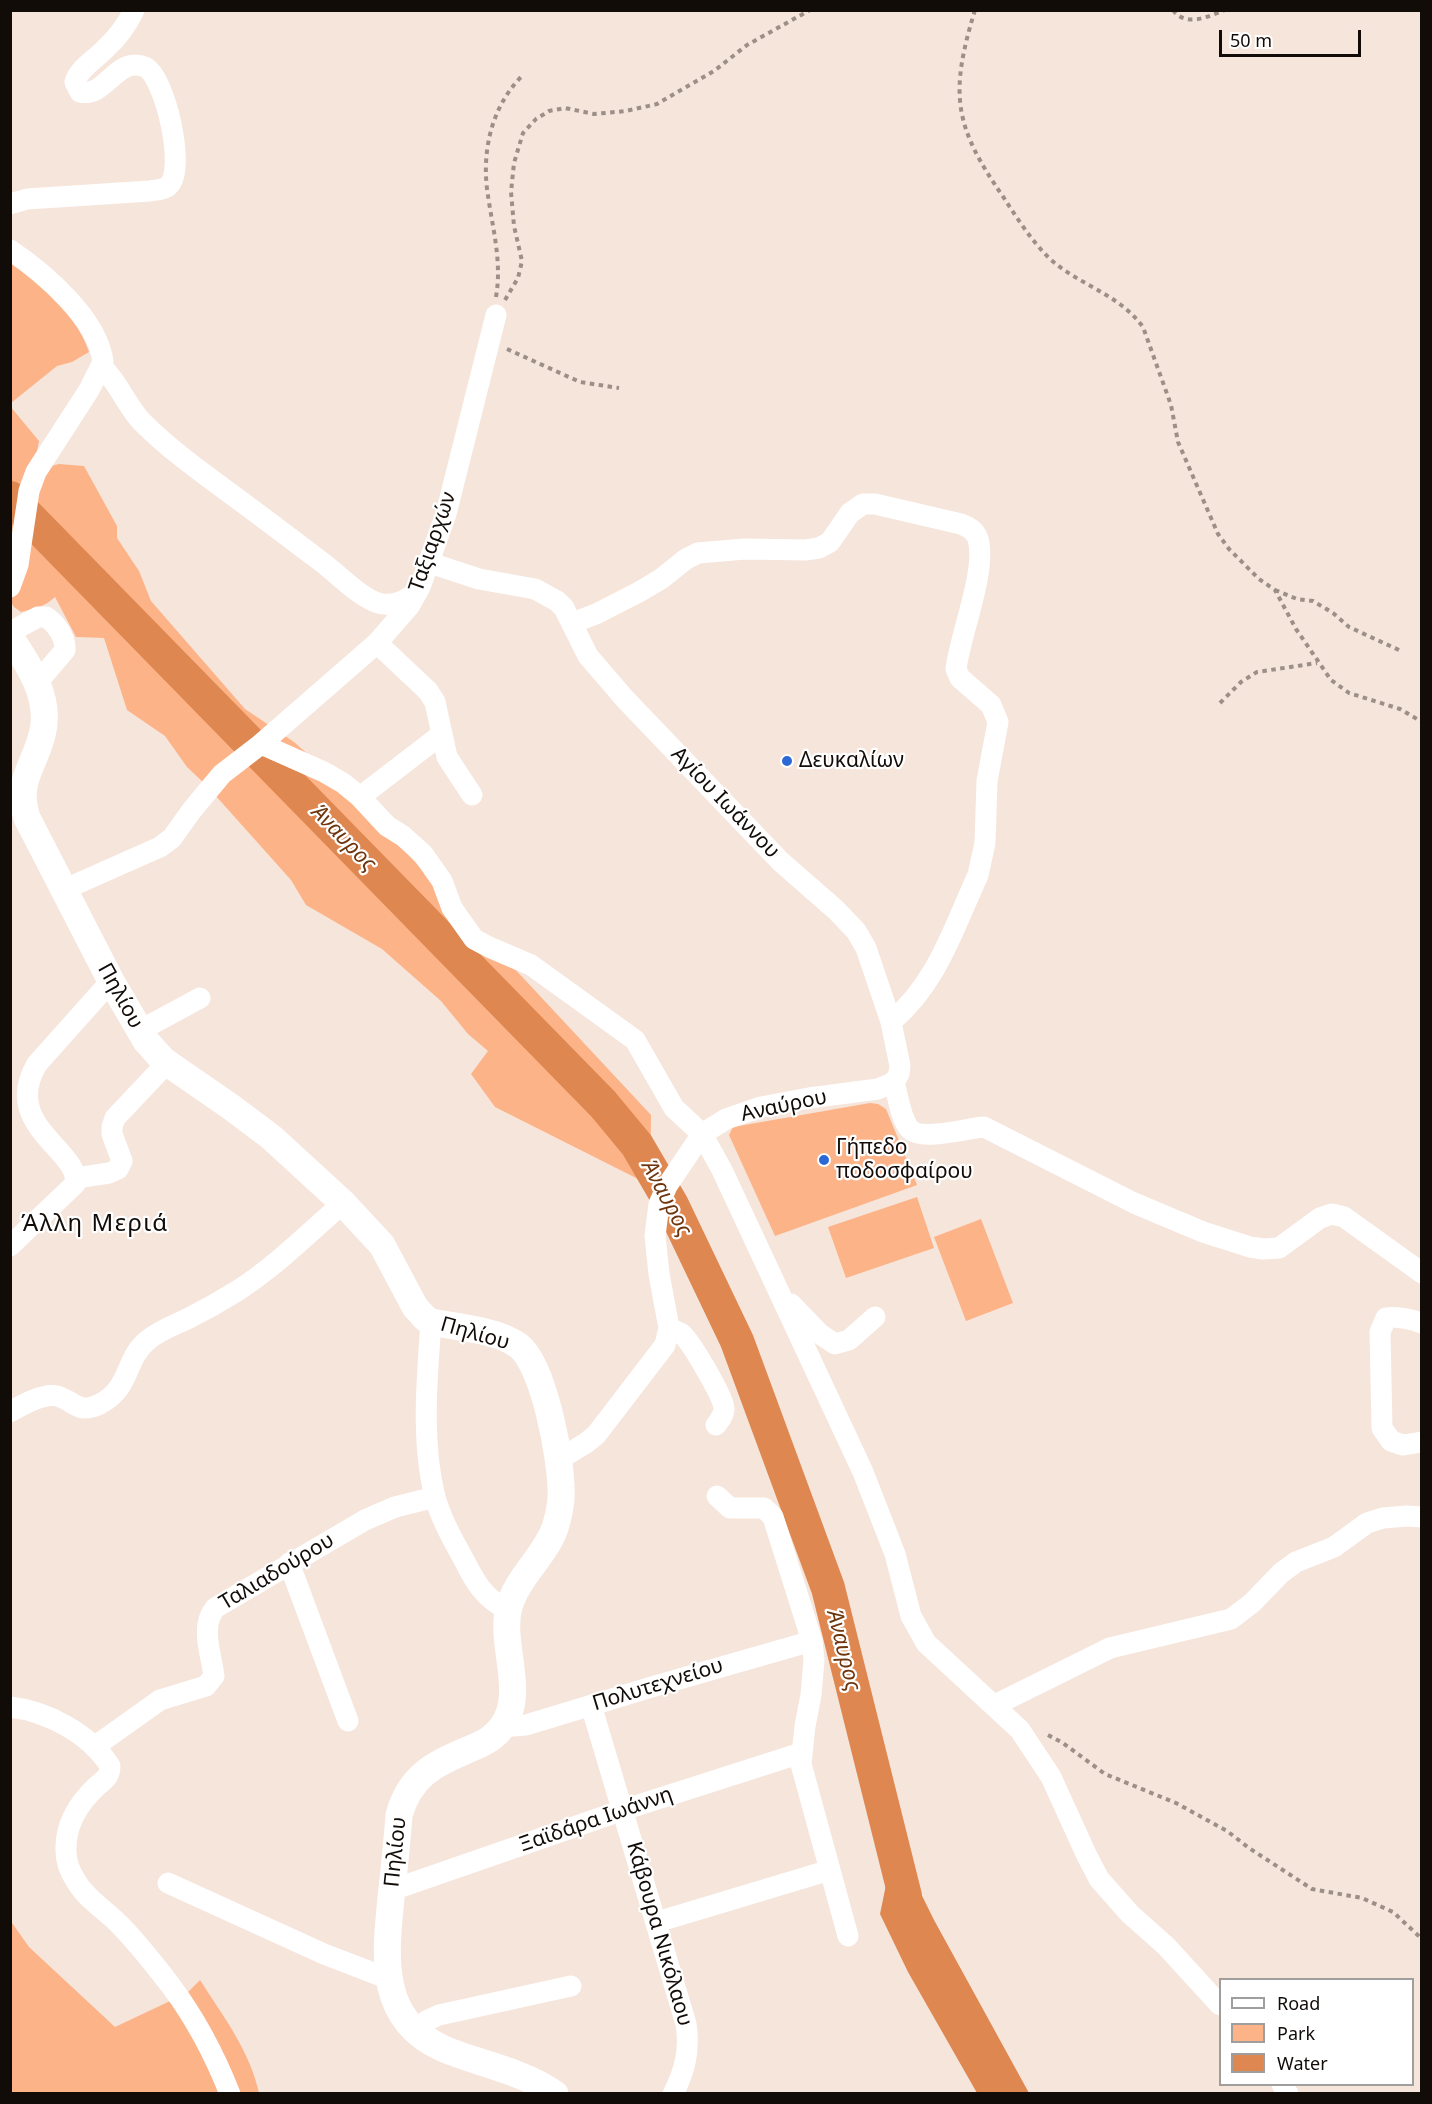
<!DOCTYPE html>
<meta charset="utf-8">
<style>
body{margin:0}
#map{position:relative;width:1432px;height:2104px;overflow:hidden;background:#f6e5db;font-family:"Noto Sans",sans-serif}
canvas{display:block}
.frame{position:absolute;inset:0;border:12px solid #120c09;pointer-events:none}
.legend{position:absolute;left:1219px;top:1978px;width:195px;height:108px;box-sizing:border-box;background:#fff;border:2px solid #a09e9d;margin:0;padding:8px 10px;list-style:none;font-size:18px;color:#120c09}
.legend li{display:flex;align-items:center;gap:12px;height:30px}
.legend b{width:30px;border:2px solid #a09e9d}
.scale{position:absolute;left:1219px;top:30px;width:142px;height:27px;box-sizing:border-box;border:3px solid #120c09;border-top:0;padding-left:8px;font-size:18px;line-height:21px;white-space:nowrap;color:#120c09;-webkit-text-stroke:4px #fff;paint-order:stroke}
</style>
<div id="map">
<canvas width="1432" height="2104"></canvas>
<div class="frame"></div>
<ul class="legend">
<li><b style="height:8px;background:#fff"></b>Road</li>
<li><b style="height:16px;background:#fcb388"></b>Park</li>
<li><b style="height:16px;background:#de8750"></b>Water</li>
</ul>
<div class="scale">50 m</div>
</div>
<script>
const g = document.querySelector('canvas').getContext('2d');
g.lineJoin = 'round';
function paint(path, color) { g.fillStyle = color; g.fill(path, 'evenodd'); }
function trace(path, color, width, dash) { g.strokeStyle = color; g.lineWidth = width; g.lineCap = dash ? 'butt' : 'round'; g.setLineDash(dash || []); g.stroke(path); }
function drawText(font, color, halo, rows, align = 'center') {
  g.font = font + ' "Noto Sans",sans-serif'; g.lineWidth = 4.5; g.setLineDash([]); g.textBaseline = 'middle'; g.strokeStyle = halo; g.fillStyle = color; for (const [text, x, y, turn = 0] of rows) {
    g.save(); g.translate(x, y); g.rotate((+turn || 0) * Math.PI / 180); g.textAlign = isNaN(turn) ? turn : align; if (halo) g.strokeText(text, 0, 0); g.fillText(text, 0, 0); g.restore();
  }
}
const green = new Path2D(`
 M11,259C41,286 76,312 89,352L72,362L57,366L11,403Z
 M10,406L39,441L36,456L47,467L59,464L84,466L117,526V538L139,571L151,601L245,709L294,742L346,788L651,1115L650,1185L495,1107L471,1074L488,1051L468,1034L441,1001L382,949L306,905L291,880L206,785L187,767L165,736L127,710L104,638L76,637L55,597C46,606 34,609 21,612L14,607L10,601Z
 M870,1103L878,1104L886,1109L917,1185L775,1236L729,1135L733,1127Z
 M917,1197L934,1248L846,1278L828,1227Z
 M981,1219L1013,1303L966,1321L934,1237Z
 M10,1920L29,1947L115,2027L187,1993L200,1980C223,2016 250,2051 259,2093H11Z`);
const water = new Path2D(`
 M895,1841L934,1920L1029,2093H977L908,1972L880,1914Z`);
const river = new Path2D(`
 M10,498L603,1104L637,1145L672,1205L737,1341L828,1588L905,1896`);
const path = new Path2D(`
 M975,10C949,95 954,126 1004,198C1017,218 1031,240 1048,257C1077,285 1117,292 1143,327L1171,405L1178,442L1218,534L1229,549L1259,579L1275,590L1296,629L1331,680L1349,693L1400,709L1422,722
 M1173,10C1186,28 1209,16 1225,10
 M496,297C502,262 493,230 488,196C481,153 491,107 522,76
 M505,300L518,278L522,261L514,226L511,192L514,163L523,133L536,119L549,111L565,108L594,114L626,111L657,104L714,71L747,45L810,10
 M507,349L580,382L619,388
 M1275,590L1297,599L1313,601L1333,613L1349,627L1399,650
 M1220,703L1241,682L1257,672L1317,663
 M1048,1735L1063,1743L1105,1774L1176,1803L1227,1831L1249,1848L1312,1889L1362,1898L1393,1912L1422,1939`);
const minor = new Path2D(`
 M10,204L27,199L150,191C156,190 163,190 168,186C187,172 165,76 145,67C117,55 106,98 80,92L75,82C79,68 96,59 106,48C118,37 127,25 134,10
 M10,250C44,273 98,319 103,362L89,390L36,472L29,491L18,565L10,587
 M102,367C119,383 126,405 142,422C169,449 201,472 231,494C261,516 290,538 319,560C336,572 359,597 378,603C392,607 406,601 416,592
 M430,563L479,579L535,589L557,601L564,608L588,656L625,699L780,861L836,910L856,931L866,948L891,1022L900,1066L899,1074L894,1082C898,1096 900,1115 908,1127C918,1143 967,1128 984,1127L1134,1203L1203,1232L1250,1247L1263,1249L1279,1248L1320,1218L1332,1214L1344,1217L1422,1273
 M572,623L596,614L639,592L661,579L686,559L698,553L745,549L805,550L819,548L830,542L850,513L863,504H875L961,524C968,527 975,530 978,539C987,570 960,635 956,669L960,678L991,705L998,722L987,781L985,843L978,875C953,929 938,982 891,1022
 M10,632L38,617H46C56,623 66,638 65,650L37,683
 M377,643L428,691L435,702L447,757L472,795
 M261,744L377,643L410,605L420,587L446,514L496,315
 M360,797L442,734
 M63,890L160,847L172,838L192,810L222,774L261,744L324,772L343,783L360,797L387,826L403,836L423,854L442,881L452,908L474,939L489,947L531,965L635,1040L674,1108L702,1134L722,1170L863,1472L895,1554L911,1616L926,1643L1020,1730L1051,1777L1087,1856L1099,1879L1130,1914L1166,1946L1220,2005
 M139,1031L200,998
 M76,1178L109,1173L118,1169L122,1161L112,1134V1127L115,1118L167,1063
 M10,1246L75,1184C82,1151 0,1126 37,1064L111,981
 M791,1304L820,1334L835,1344L849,1340L875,1317
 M431,1322C427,1379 421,1441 435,1497C441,1519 453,1540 464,1560C475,1582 485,1600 509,1610
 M1422,1323C1410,1319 1397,1316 1386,1318L1380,1332L1382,1428L1391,1441L1403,1445L1422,1442
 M669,1328C673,1330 679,1332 682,1334C691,1342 723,1396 724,1408C724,1415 720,1420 716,1425
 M10,1412C22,1405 43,1393 57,1396C75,1401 77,1415 100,1404C132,1387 124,1359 148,1340C160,1330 175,1325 189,1318C205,1310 221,1301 237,1291C276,1266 309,1233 343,1203
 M558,1460L586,1443L596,1435L665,1345L669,1328L659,1274L655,1236L659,1204L667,1186L702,1134L726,1119L761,1107L809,1098L878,1089L894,1082
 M717,1496L730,1508H764L773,1517L812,1641L814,1660L811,1695L805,1726L801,1764L848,1936
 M289,1563L348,1721
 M591,1705L686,2024C690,2050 685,2071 673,2094
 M995,1705L1110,1648L1231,1619L1252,1603L1281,1573L1296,1562L1334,1547L1367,1523L1383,1518L1407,1516L1422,1517
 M10,1707C47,1711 90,1734 110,1766C110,1778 103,1780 96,1787C78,1804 65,1826 66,1851C66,1861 70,1872 76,1881C86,1899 107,1911 121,1926C139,1945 155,1965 171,1986C195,2018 215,2056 230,2094
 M504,1724L513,1726L526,1725L655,1686L812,1641
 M94,1747L160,1700L206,1686L214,1676C211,1653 200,1627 215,1608L365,1520L395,1507L435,1497
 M168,1883L324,1954L389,1979
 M392,1890L623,1810L801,1753
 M657,1922L830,1870
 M417,2034L426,2021L439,2015L571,1986
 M1282,2084L1288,2094`);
const major = new Path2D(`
 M10,637C29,665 52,699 42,735C34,767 15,782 27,818L111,981L146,1041L163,1060L231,1107L271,1137L343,1203L382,1245L415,1307L425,1318L431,1322C457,1327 498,1330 519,1346C544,1366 560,1455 561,1488C562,1501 559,1515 555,1528C544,1558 515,1579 508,1611C501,1648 526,1694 502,1727C494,1738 484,1743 472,1748C436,1764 411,1773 399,1815C397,1843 394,1870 391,1898C385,1958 378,2020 444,2049C480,2064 523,2071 555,2094`);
const markers = [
 [787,761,6,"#2c68d6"],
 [824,1160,6,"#2c68d6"]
];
const streetNames = [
 ["Ταξιαρχών",433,542,-71],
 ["Αγίου Ιωάννου",725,803,46],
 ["Πηλίου",120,996,61],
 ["Αναύρου",784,1106,-12],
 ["Πηλίου",475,1334,16],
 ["Ταλιαδούρου",277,1572,-31],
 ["Πολυτεχνείου",658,1685,-17],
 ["Ξαϊδάρα Ιωάννη",596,1820,-19],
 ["Πηλίου",396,1852,-84],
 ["Κάβουρα Νικόλαου",659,1934,74]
];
const poiNames = [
 ["Δευκαλίων",799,761],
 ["Γήπεδο",836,1148],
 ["ποδοσφαίρου",836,1172]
];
const waterNames = [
 ["Άναυρος",343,838,46],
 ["Άναυρος",666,1198,62],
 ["Άναυρος",843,1650,76]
];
const quarterNames = [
 ["Άλλη Μεριά",95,1224]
];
paint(green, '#fcb388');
paint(water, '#de8750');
trace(river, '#de8750', 34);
trace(path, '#9c8f88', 4, [4.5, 4.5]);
trace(minor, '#fff', 21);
trace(major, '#fff', 27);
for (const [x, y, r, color] of markers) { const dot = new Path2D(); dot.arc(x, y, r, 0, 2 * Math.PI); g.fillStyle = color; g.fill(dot); trace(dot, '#fff', 2); }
drawText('21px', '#120c09', '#fff', streetNames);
drawText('21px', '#120c09', '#fff', poiNames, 'left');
drawText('italic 22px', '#6f360d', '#fff', waterNames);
g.letterSpacing = '1.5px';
drawText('24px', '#120c09', '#fff', quarterNames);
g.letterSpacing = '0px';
</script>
